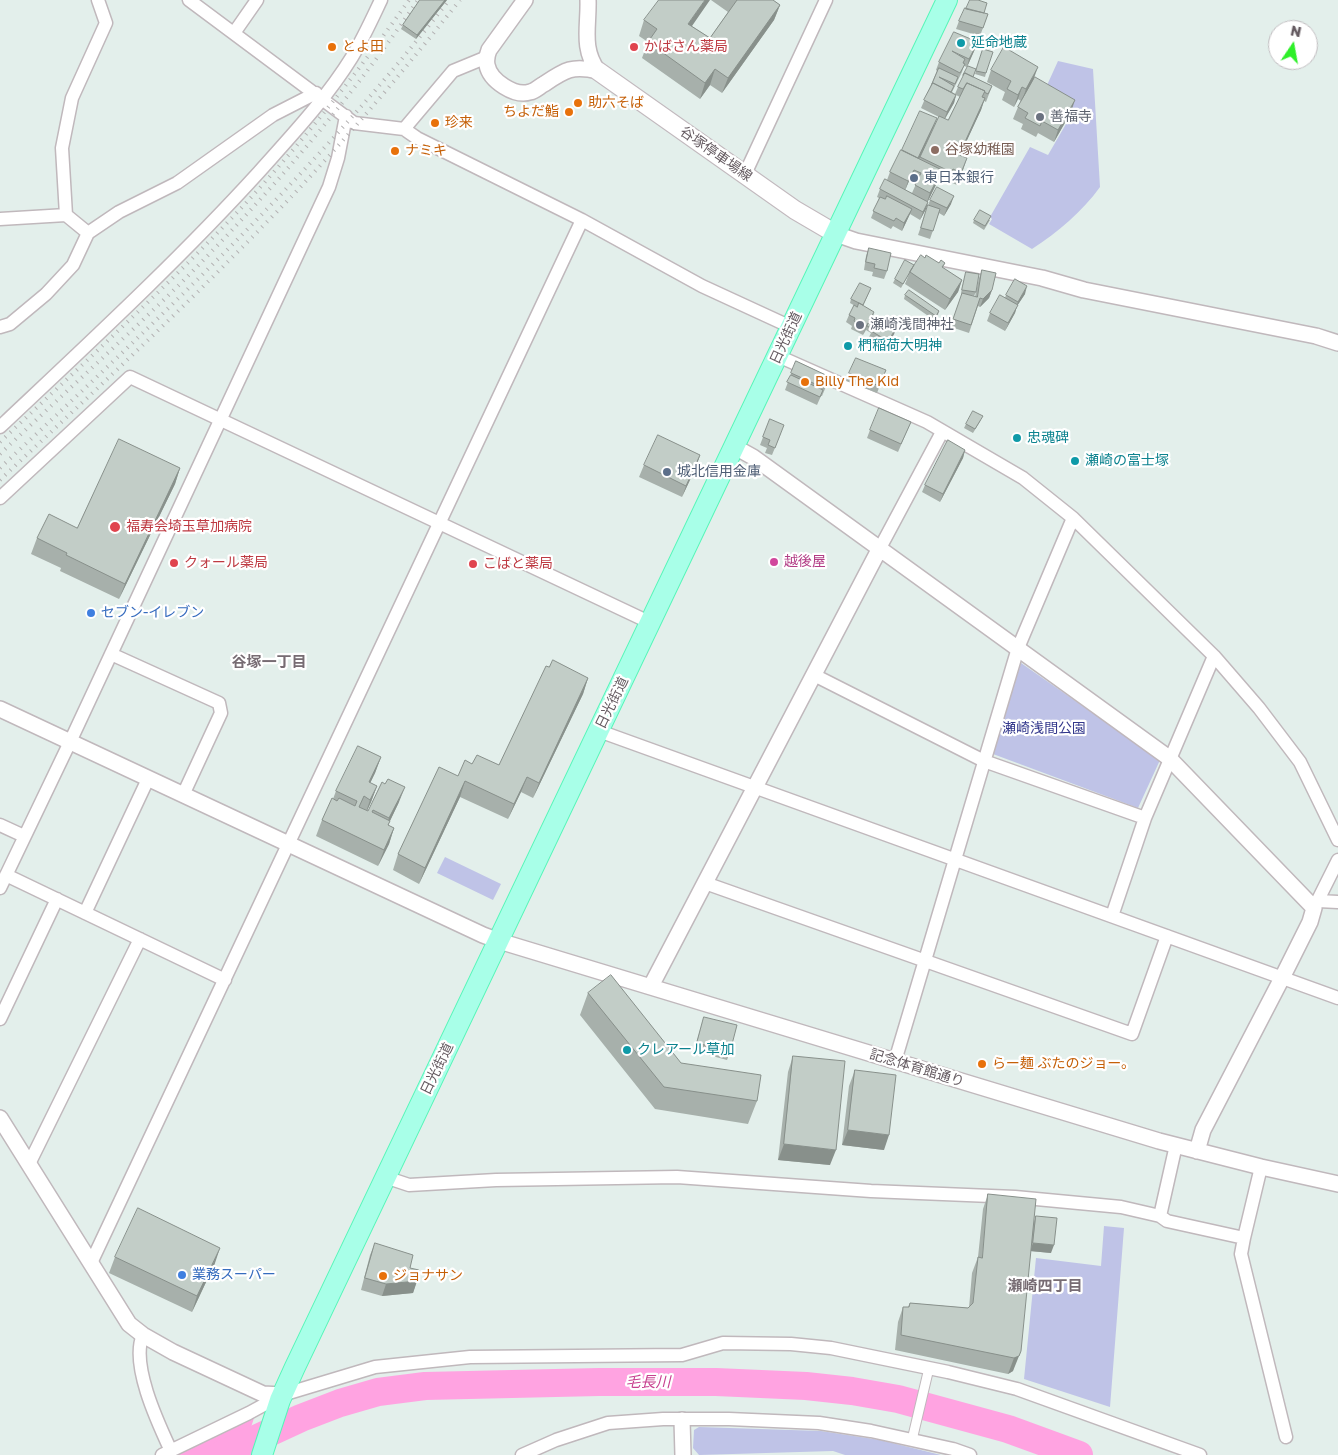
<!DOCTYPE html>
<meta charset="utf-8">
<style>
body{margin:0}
#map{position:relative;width:1338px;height:1455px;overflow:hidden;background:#e3efeb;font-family:"Golos Text",sans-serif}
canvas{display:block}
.north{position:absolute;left:1268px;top:20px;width:50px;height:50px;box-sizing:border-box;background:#fff;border:1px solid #c1bdc0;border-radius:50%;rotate:12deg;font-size:14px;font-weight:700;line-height:20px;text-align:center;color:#655b61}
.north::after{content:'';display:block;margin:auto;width:18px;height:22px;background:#2eef29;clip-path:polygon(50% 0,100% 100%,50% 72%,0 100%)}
</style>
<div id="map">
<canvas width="1338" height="1455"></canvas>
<div class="north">N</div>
</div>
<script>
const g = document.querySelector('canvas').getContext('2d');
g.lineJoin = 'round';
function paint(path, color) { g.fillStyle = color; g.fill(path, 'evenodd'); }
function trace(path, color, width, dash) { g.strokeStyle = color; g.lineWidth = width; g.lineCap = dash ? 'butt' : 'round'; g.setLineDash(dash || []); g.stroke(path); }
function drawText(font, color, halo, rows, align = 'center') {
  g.font = font + ' "Golos Text","Noto Sans JP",sans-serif'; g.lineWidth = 4.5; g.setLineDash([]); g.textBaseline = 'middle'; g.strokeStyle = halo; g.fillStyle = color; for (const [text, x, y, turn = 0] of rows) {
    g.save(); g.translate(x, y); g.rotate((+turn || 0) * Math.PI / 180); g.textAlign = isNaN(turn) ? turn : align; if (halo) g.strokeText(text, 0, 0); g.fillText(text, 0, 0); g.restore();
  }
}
const green = new Path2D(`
 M1058,61L1093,69L1100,187C1082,212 1058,232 1032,249L989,224L992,219L990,217L1030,147L1048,155L1073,112L1043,94Z
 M1021,663L1160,760L1138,808L993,754Z
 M445,857L501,884L493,900L437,873Z
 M1104,1226L1124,1228L1110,1407L1024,1379L1036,1258L1101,1266Z
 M699,1427L821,1431L880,1440L941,1455H845L833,1451L699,1455L693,1448L694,1430Z`);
const water = new Path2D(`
 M255,1415L242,1455H173Z`);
const river = new Path2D(`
 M221,1455L301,1418L340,1403L378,1392L425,1386L599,1382H716L806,1386L852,1391L898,1399L1008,1429L1079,1455`);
const pedestrian = new Path2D(`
 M912,1440L929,1368`);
const minor = new Path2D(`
 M189,0L354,123L404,129L417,138L582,220L702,286L791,327
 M234,33L257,0
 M404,129L453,71L487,57
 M745,174L826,0
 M0,219L66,215
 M88,233L66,215L62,148L72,98L106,23L98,0
 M0,327L10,324L46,294L73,265L88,233L119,212L177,183L273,115L316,93
 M778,356L927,422L1023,478L1073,518L1214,656L1259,708L1300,762L1338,840
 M0,427C88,344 178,261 259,172C292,135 326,99 352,57C363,39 372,19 381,0
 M0,498L130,377L651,623
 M880,548L942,432
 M111,654L219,703L221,713L183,795
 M814,675L984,761L1145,818
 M599,731L1338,998
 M0,825L24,836
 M6,875L225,980
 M705,883L1132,1034L1167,936
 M0,888L70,742L329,187L338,158L346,116
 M1318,901L1338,902
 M1314,908L1338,860
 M85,913L148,779
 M1112,916L1145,818L1214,656
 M0,1019L57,899
 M895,1061L1018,648L1073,518
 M1176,1145L1160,1216L1167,1221L1244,1238L1261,1167
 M29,1164L140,939
 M385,1177L409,1185L496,1180L677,1177L871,1191L1015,1197L1121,1207L1160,1216
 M1244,1238L1241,1254L1286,1437
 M91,1263L582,220
 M143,1335C130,1364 158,1423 171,1451
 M162,1455L249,1413L282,1395L375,1367L470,1357L682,1355L723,1343L791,1344L831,1348L948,1372L1017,1389L1200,1455
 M522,1455L556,1440L608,1423L663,1419H729L819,1423L871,1431L953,1449L970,1455`);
const tertiary = new Path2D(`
 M525,0L489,50C487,55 486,60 487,65C490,81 515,97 530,92C535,91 540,86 544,84C565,70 572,65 598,71
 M588,0C589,26 581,48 598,71
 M836,234L856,241L876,245L1042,278L1084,290L1316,336L1338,343
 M735,447L753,457L1169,758L1314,908L1310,922L1282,978L1203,1130L1197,1151
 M0,709L483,935L499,941L1159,1141L1261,1167L1338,1184
 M651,986L880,548
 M0,1118L129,1324L143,1335L173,1352L263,1394L282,1395
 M682,1420L683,1455`);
const secondary = new Path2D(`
 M598,71L795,210L836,234`);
const primary = new Path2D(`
 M262,1455L280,1400L295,1367L947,0`);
const rail = new Path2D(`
 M0,442C83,364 167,287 245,204C304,140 359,71 409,0
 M0,454C60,397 122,341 181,283C268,195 349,102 418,0
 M0,468C158,320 316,172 449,0
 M0,480C89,396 179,313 264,225C334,154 398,78 460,0`);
const wall = new Path2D(`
 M420,0H447L416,39L401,29L403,25Z
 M711,0H773L780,5L774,20L722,93L710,85L700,99L642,58L648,42L639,36L644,20L692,26L710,38L728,12Z
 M985,13L988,14L980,36L956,29L959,21Z
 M975,49L967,67L964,66L962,72L952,92L955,94L958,87L973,77L992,86L986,102L984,101L981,110L960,155L963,170L957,185L948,181L947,183L938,179L928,201V202L926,209L920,220L910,214L902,231L893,226L891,229L871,218L879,198L877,197L880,189L887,180L890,172L902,150L934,126L919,159L939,117L921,108L937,71L936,70L939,62ZM956,95L960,97L948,120L945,119L954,103ZM909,181L916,184L912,193L905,190Z
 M983,49L986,73L985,77L975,74Z
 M991,70L1034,78L1071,112L1054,142L1038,133L1036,137L1021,129L1023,124L1013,119L1018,107L1021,101L1018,99L1014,107L1002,100L1005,92L987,82Z
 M930,200L951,204L944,216L939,213L930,239L918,235Z
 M974,220H990L984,230L973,223Z
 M869,248L887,271L884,279L872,276L873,272L864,270L866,256Z
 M925,258L939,263H945L943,268L962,280L958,292L945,310L905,284L909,274L901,288L893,283L895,279L914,265L912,268Z
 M982,270L992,290L989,298L980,307L978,306L969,333L951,327L962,294L961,293L966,272L976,292L974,296L969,295L975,297L979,278Z
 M871,288L863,306L871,321L876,324L897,327L894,334L886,349L868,339L871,333L866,330L863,335L851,329L852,326L846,322L849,315L857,307L850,303L851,299Z
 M1025,294L1017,306L1015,313L1005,331L987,321L990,313L1005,298L1006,295Z
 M905,295L939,311L938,315L934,320L904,299Z
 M796,361L830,377L822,396H821L817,405L785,390Z
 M886,370L877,393L846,381L849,373Z
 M770,419L781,433L772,455L765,453L767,448L760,445Z
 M981,420L973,433L964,428L966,424Z
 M911,422L898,452L867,438L870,430Z
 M965,450L963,458L940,502L922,492L925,485Z
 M700,455L696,467L682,497L639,477L644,465Z
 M180,468L175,484L119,599L60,571L61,568L31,554L37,538L77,528Z
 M549,667L588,678L583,694L533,798L521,792L508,819L460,797L419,884L393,870L398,854L458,776L472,764L499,765Z
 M381,757L375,773L370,783L377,786L371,802L367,811H368L399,802L388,825L394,828L389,844L378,866L316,836L322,820L333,799L336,791Z
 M588,993L681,1063L757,1101L748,1124L655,1109L580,1015Z
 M704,1017L730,1052L727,1060L694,1051Z
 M793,1056L830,1165L778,1160L788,1072Z
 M855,1070L884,1150L842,1145L849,1086Z
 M988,1194L1033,1224L1036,1216L1051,1253L1030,1251L1013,1371L1008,1374L895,1350L898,1322L903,1307H908L910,1303L969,1308L972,1273L978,1257L983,1209Z
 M375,1243L410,1268L417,1281L413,1293L382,1296L361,1290L370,1255Z
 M115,1257L215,1263L192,1312L109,1273Z`);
const shadedWall = new Path2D(`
 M445,0H447L416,39L417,35Z
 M705,0H710L683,39L688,24Z
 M780,5L774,20L722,93L728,78Z
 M978,42L975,49L967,67L969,59Z
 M1038,67L1034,78L1022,101L1026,89Z
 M715,69L710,85L700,99L705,83Z
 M1022,87L1018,99L1014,107L1018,95Z
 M956,95L954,103L944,120L947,112Z
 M985,98L981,110L955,166L959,155Z
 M1075,100L1071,112L1054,142L1058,130Z
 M937,118L934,126L915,168L917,160Z
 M967,158L963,170L957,185L961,173Z
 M914,170L909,181L904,193L908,181Z
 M942,170L938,181L926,205L930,193Z
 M954,196L951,204L944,216L947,208Z
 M928,202L926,209L920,220L923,212Z
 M912,209L909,216L902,231L904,223Z
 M962,280L958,292L945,310L950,299Z
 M1027,286L1025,294L1017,306L1015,313L1005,331L1018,302Z
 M992,290L989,298L980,307L983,299Z
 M874,312L872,320L868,326H867L863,335L866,327Z
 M897,327L894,334L886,349L888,341Z
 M965,450L963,458L940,502L943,494Z
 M700,455L696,467L682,497L686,486Z
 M180,468L175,484L119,599L125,584Z
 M588,678L583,694L533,798L539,783Z
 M381,757L375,773L363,798L369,782Z
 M527,777L521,792L508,819L514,804Z
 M465,781L460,797L419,884L425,868Z
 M377,786L371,802L365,815L370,800Z
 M405,787L399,802L389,823L384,836V833L389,818Z
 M394,828L389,844L378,866L384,850Z
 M848,1130L889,1135L884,1150L842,1145Z
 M784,1144L836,1150L830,1165L778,1160Z
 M1033,1243L1054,1245L1051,1253L1030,1251Z
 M220,1248L215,1263L192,1312L197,1296Z
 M417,1281L413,1293L382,1296L386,1284Z
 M1021,1351L1013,1371L1008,1374L1014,1358Z`);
const building = new Path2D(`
 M420,0H445L417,35L403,25Z
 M659,0H705L688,24L710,38L737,0H773L780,5L728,78L715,69L705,83L648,42L657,29L644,20Z
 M970,0H978L987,3L984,13L966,9Z
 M965,8L988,14L983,28L959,21Z
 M954,32L978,42L969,59L952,51L965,59L963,63L965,64L960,73L939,62Z
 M1004,47L1038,67L1026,89L1022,87L1018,95L1007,89L1011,81L991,70Z
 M983,49L993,52L986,73L976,71Z
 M968,66L976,69L973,77L965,73L963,75Z
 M939,68L958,77L955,84L939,77L954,86L951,92L933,83L932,84Z
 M965,73L992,86L988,94L984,92L985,91L967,83L963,89L958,87Z
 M1035,77L1075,100L1058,130L1042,121L1040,126L1025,118L1028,113L1018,107Z
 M933,83L956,95L947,112L924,100Z
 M967,83L985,91L982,97L985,98L959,155L967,158L961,173L953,169L951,172L920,157L939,116L948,120Z
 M920,111L937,118L918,158L902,150Z
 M901,150L942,170L930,193L915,185L921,173L914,170L908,181L890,172Z
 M885,179L928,202L923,212L880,189Z
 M937,187L954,196L947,208L930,200Z
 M887,196L912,209L904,223L896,218L894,221L873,211L880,197L885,199Z
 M928,205L940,209L933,231L921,228Z
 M980,210L991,216L985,226L974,220Z
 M869,248L891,253L887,271L874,268L875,264L866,262Z
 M921,255L925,258L926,255L939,263L941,260L945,263L942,267L962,280L950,299L910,272Z
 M905,260L914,265L903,284L895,279Z
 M982,270L996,273L992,290L983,299L980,298L971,325L953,319L962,293L977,297Z
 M966,272L979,274L976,292L962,290Z
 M1015,279L1027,286L1018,302L1006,295Z
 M860,283L871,288L863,305L851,299Z
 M909,290L939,311L936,316L905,295Z
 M1000,295L1018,305L1008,323L990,313Z
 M859,303L874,312L866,327L854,321L855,318L849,315L854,305L857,307Z
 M879,317L897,327L888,341L871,331Z
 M870,321L876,324L873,329L867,326Z
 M856,358L886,370L879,386L849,373Z
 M796,361L830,377L824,388L791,373Z
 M791,375L823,390L820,397L787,382Z
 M879,408L911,422L901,444L870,430Z
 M973,411L983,416L975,429L966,424Z
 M770,419L784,425L775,448L768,445L770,440L763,437Z
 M658,435L700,455L686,486L644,465Z
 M119,439L180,468L125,584L66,555L67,553L37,538L49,514L77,528Z
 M948,440L965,450L943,494L925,485Z
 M553,660L588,678L539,783L527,777L514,804L465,781L425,868L398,854L439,767L458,776L465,760L472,764L477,755L499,765L546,666L549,667Z
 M358,746L381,757L369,782L377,786L370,800L364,796L359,807L368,811L382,782L385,784L388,779L405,787L389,818L373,810L372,812L390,821L388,825L394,828L384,850L322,820L332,798L337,801L339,798L355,806L357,801L336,791Z
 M611,975L681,1063L761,1075L757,1101L664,1087L588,993Z
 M704,1017L737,1025L730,1052L697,1043Z
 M793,1056L845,1061L836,1150L784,1144Z
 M855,1070L896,1075L889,1135L848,1130Z
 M988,1194L1036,1199L1021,1351L1019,1356L1014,1358L901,1335L903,1307H909L910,1303L968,1308L973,1303L978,1257L982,1258Z
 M138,1208L220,1248L197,1296L115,1257Z
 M1036,1216L1057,1218L1054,1245L1033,1243Z
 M375,1243L413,1255L410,1268L419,1270L417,1281L386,1284L365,1278Z`);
const markers = [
 [961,43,5,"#0f9aa8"],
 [332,47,5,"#e8710a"],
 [634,47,5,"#e0444e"],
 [578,103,5,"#e8710a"],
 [569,112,5,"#e8710a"],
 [1040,117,5,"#6b7280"],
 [435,123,5,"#e8710a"],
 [935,150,5,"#8d6e63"],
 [395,151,5,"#e8710a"],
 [914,178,5,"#5c6f8a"],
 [860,325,5,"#6b7280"],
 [848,346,5,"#0f9aa8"],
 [805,382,5,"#e8710a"],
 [1017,438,5,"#0f9aa8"],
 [1075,461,5,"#0f9aa8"],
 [667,472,5,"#5c6f8a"],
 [115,527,6,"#e0444e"],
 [774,562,5,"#d1479c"],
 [174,563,5,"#e0444e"],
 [473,564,5,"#e0444e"],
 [91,613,5,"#3f7fe0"],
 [627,1050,5,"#0f9aa8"],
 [982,1064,5,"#e8710a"],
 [182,1275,5,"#3f7fe0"],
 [383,1276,5,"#e8710a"]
];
const cultureNames = [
 ["延命地蔵",971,43],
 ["椚稲荷大明神",858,346],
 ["忠魂碑",1027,438],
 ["瀬崎の富士塚",1085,461],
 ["クレアール草加",637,1050]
];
const foodNames = [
 ["とよ田",342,47],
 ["助六そば",588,103],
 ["ちよだ鮨",559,112,"right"],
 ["珍来",445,123],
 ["ナミキ",405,151],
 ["Billy The Kid",815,382],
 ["らー麺 ぶたのジョー。",992,1064],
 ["ジョナサン",393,1276]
];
const healthNames = [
 ["かばさん薬局",644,47],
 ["福寿会埼玉草加病院",126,527],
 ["クォール薬局",184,563],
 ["こばと薬局",483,564]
];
const worshipNames = [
 ["善福寺",1050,117],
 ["瀬崎浅間神社",870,325]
];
const educationNames = [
 ["谷塚幼稚園",945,150]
];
const streetNames = [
 ["谷塚停車場線",716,154,35],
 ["日光街道",786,338,-65],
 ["日光街道",612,703,-64],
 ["記念体育館通り",917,1068,17],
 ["日光街道",437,1069,-64]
];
const serviceNames = [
 ["東日本銀行",924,178],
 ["城北信用金庫",677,472]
];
const hotelNames = [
 ["越後屋",784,562]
];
const shopNames = [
 ["セブン-イレブン",101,613],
 ["業務スーパー",192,1275]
];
const parkNames = [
 ["瀬崎浅間公園",1044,729]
];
const neighbourhoodNames = [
 ["谷塚一丁目",269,662],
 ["瀬崎四丁目",1045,1286]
];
const waterNames = [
 ["毛長川",648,1382]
];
paint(green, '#bfc3e7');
paint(water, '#ffa3e1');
trace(river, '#ffa3e1', 28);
trace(pedestrian, '#c0b8bc', 11);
trace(minor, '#c0b8bc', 15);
trace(tertiary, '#c0b8bc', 18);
trace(secondary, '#c2b9be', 20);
trace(primary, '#55f6b8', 22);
trace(pedestrian, '#fff', 9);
trace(minor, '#fff', 12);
trace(tertiary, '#fff', 15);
trace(secondary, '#fff', 18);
trace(primary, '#a8ffe8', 20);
trace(rail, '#b3b1b2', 4, [1, 6]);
paint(wall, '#a7b0ab');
paint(shadedWall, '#88908b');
paint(building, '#c2cdc7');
trace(building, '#88908b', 1);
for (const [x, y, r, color] of markers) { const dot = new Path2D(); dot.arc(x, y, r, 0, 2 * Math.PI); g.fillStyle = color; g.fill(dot); trace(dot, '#fff', 2); }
drawText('14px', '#0d838f', '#fff', cultureNames, 'left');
drawText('14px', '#c56008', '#fff', foodNames, 'left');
drawText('14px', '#be3a42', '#fff', healthNames, 'left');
drawText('14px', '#5b616d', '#fff', worshipNames, 'left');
drawText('14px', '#785e54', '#fff', educationNames, 'left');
drawText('14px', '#655b61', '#fff', streetNames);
drawText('14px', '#4e5e75', '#fff', serviceNames, 'left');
drawText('14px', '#b23c85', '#fff', hotelNames, 'left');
drawText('14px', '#366cbe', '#fff', shopNames, 'left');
drawText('14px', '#33388c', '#fff', parkNames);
drawText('bold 15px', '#776c73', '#fff', neighbourhoodNames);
drawText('italic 15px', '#c74190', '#fff', waterNames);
</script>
